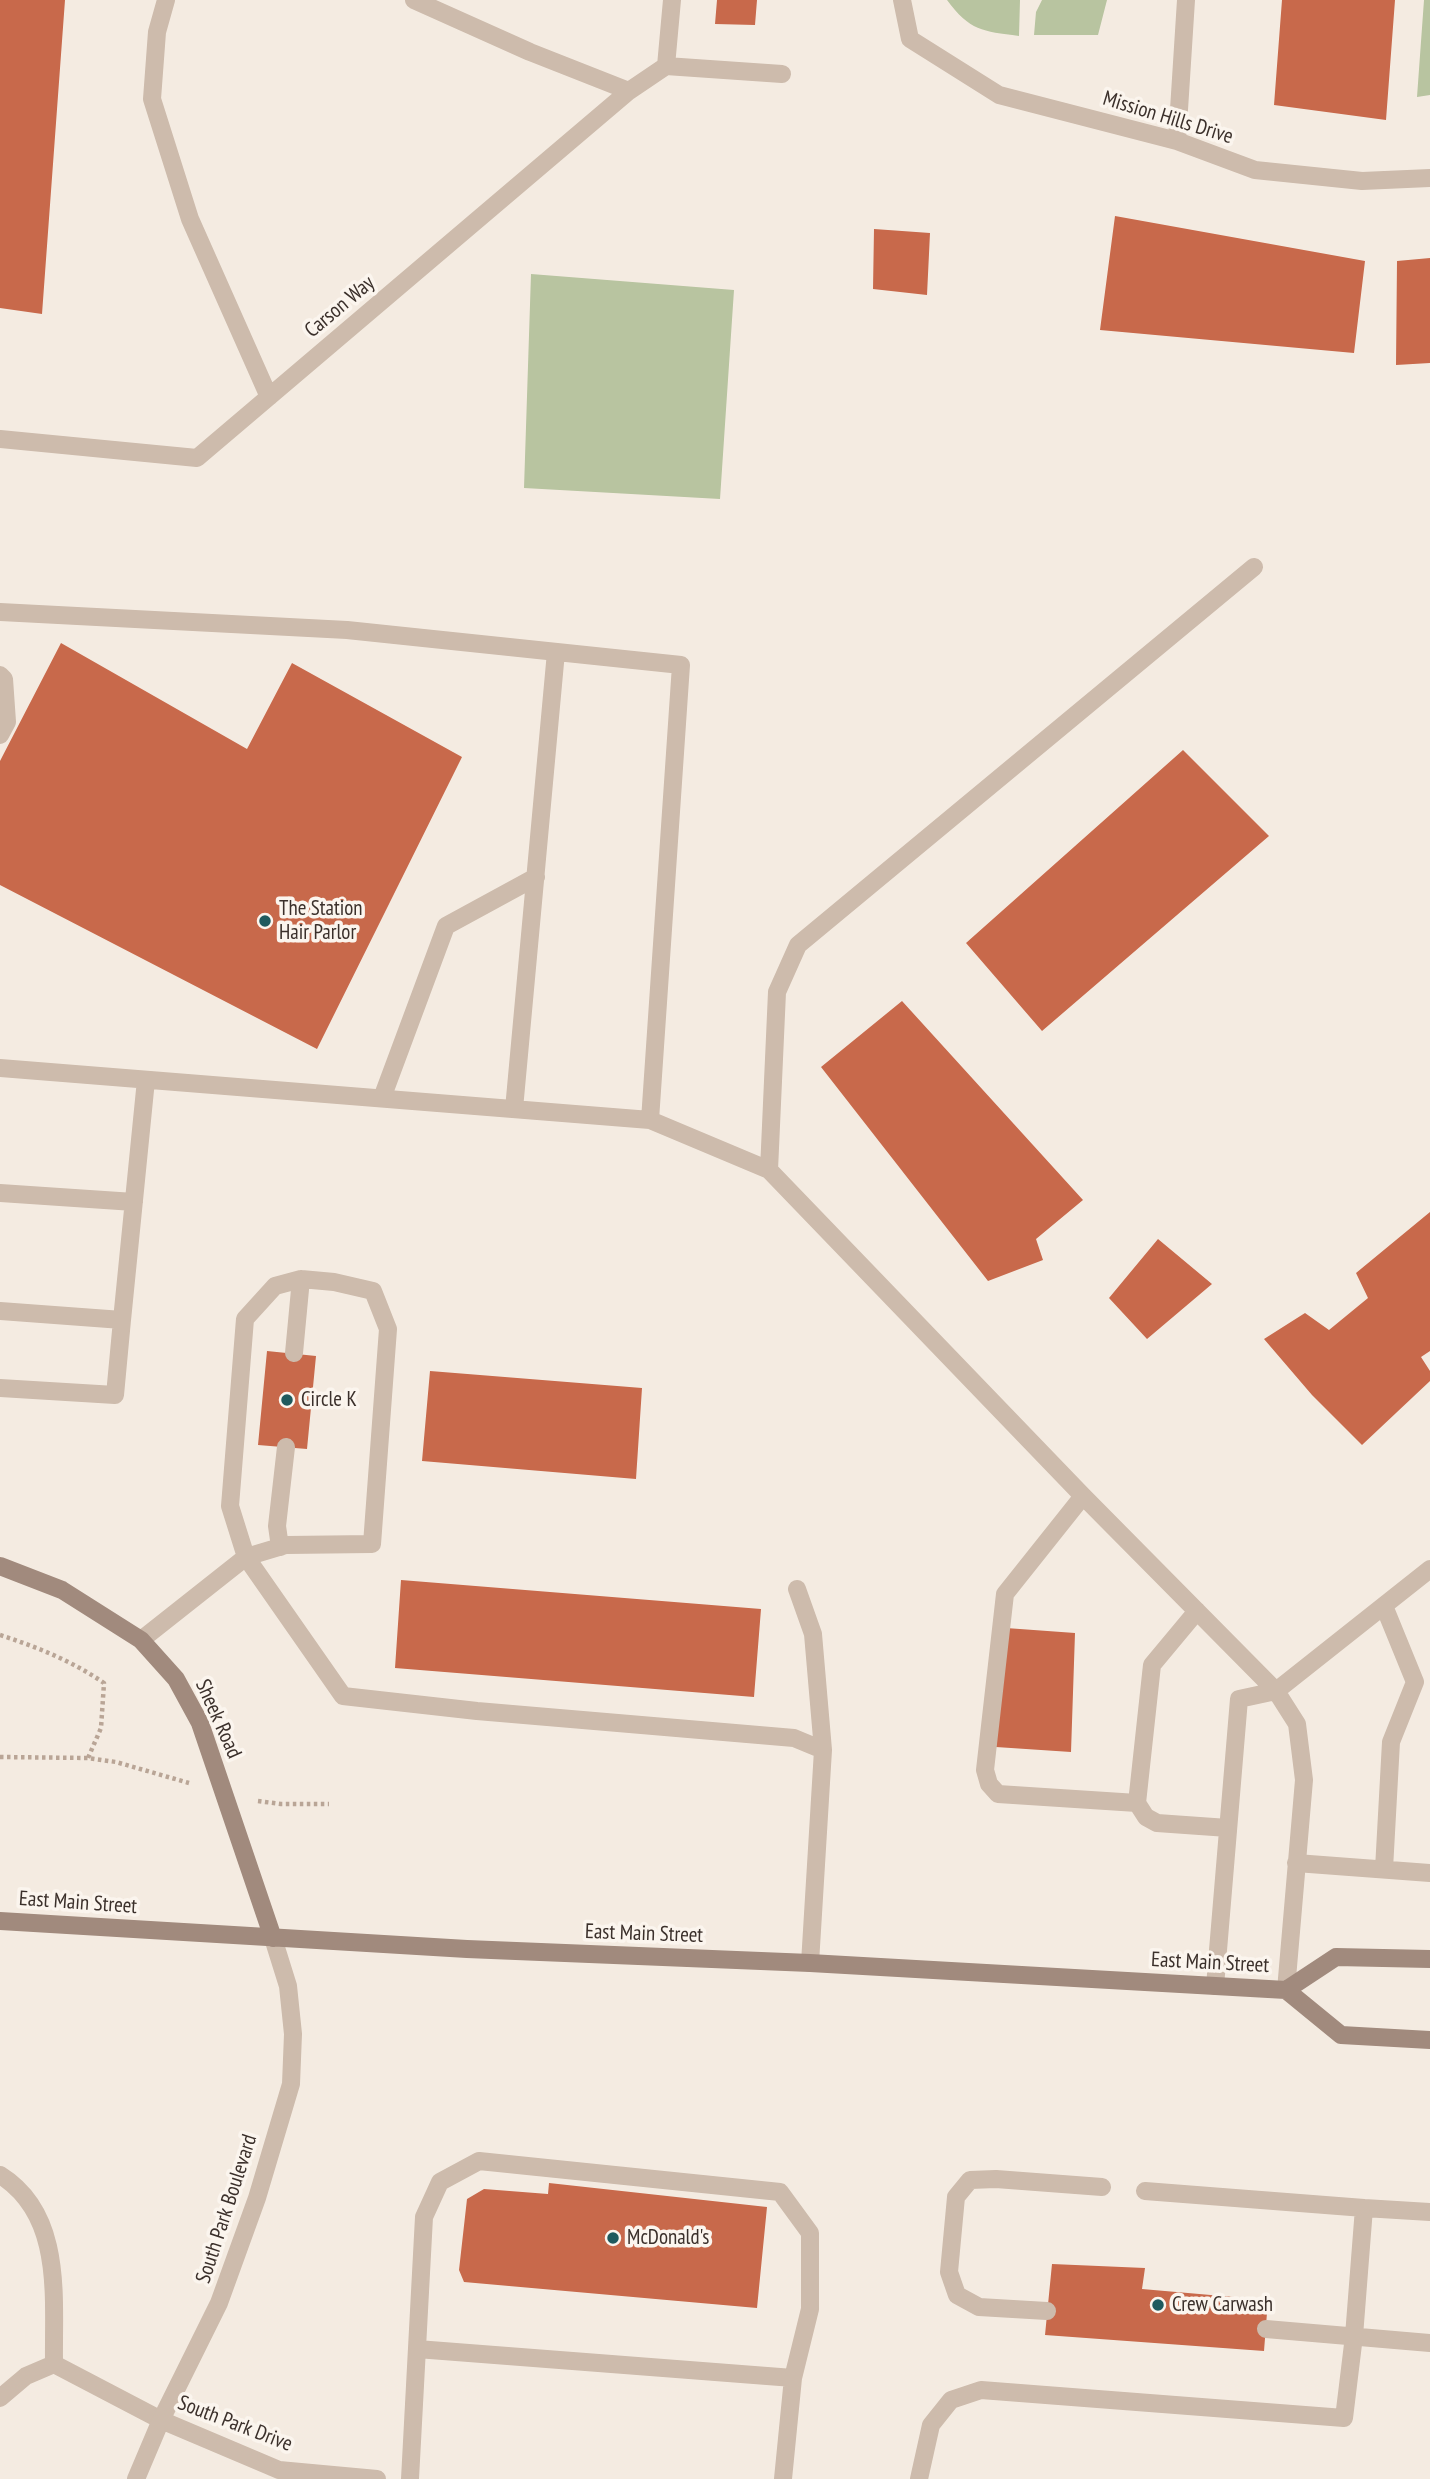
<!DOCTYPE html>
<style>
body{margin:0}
canvas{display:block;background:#f4ebe1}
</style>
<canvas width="1430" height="2479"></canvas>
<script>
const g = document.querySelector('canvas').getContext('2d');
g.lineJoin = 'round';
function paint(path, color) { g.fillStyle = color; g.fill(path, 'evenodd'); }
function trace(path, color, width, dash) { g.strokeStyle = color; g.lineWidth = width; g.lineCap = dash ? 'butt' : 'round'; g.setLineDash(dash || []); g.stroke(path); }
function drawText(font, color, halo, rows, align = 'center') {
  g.font = font + ' "PT Sans Narrow",sans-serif'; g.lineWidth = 7; g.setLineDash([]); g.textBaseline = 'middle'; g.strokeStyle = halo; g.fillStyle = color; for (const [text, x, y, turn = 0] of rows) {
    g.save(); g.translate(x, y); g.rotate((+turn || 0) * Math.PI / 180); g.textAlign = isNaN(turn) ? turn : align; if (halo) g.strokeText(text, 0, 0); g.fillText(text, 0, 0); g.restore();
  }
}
const green = new Path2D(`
 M947,0H1020L1019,36C982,31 970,31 947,0Z
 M1042,0H1107L1098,35H1034L1036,12Z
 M1424,0H1430V95L1417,97Z
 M531,274L734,290L720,499L524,488Z`);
const building = new Path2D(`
 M0,0H65L42,314L0,308Z
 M717,0H757L755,25L715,24Z
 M1282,0H1395L1386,120L1274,105Z
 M1115,216L1365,261L1354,353L1100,330Z
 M874,229L930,233L927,295L873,289Z
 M1430,258V363L1396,365L1397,261Z
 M61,643L247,749L292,663L462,757L317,1049L0,885V761Z
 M1183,750L1269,836L1042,1031L966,943Z
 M902,1001L1083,1200L1036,1239L1043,1260L988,1281L821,1067Z
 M1430,1212V1351L1421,1357L1430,1371V1381L1362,1445L1312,1395L1264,1339L1305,1313L1329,1330L1368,1298L1356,1273Z
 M1158,1239L1212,1284L1147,1339L1109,1298Z
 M267,1351L316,1356L307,1449L258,1445Z
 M430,1371L642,1388L636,1479L422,1461Z
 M401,1580L761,1609L754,1697L395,1668Z
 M1006,1628L1075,1633L1071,1752L996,1747Z
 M549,2183L767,2207L757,2308L464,2282L459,2270L467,2199L484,2189L548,2194Z
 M1052,2264L1145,2268L1142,2289L1268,2300L1264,2351L1045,2335Z`);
const path = new Path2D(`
 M0,1635C37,1647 72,1661 104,1683L101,1728L88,1758
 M0,1757L88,1758L116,1762L189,1783
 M258,1801L281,1804H329`);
const lane = new Path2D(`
 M166,0L157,32L152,99L190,219L269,397
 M414,0L530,52L629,91
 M666,66L782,74
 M0,439L197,458L629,91L666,66L672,0
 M0,612L347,630L681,665L650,1120
 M0,675L4,679L7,722L0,735
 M0,1068L650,1120L769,1170L1083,1496L1276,1691L1297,1724L1304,1780L1286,1990
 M382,1098L446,926L536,877
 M514,1109L556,652
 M769,1170L777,992L798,945L1254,567
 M0,1193L134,1202
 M0,1311L122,1320L146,1080
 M294,1353L301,1279L275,1286L245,1319L230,1506L246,1557L343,1696L477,1711L794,1738L823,1750
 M0,1388L115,1395L122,1320
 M1083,1496L1005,1594L985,1770L989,1784L998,1794L1137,1803
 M280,1547L277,1526L286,1447
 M797,1589L813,1634L823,1750L810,1963
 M1384,1606L1415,1682L1391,1742L1384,1869
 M1197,1611L1152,1665L1137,1803L1146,1817L1157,1823L1228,1828
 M141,1640L246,1557L286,1545L372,1544L388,1329L373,1291L334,1282L301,1279
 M1296,1863L1430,1873
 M1215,1986L1239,1699L1276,1691L1430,1569
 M0,2175C64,2215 53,2298 54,2364
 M1145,2191L1364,2208
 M1047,2311L979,2307L957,2295L949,2272L956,2197L970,2180L996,2179L1102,2187
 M1266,2329L1430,2343
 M417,2349L793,2378
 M0,2398L26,2376L54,2364L161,2420
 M410,2479L424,2217L440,2182L479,2161L780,2192L810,2233V2309L793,2378L783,2479
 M919,2479L931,2425L951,2400L981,2390L1344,2418L1354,2336L1364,2208L1430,2212`);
const street = new Path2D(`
 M902,0L910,39L999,95L1177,141L1255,170L1362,181L1430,178
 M1177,141L1186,0
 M161,2420L279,2470L377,2479
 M136,2479L161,2420L219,2303L257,2198L291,2084L293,2034L288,1986L273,1938`);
const secondary = new Path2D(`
 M0,1566L62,1590L141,1640L176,1679L200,1723L273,1938
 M0,1921L467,1949L810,1963L1286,1990L1336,1957L1430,1959
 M1286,1990L1341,2035L1430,2040`);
const markers = [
 [265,921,7,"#1f5a5e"],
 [287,1400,7,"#1f5a5e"],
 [613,2238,7,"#1f5a5e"],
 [1158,2305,7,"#1f5a5e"]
];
const streetNames = [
 ["Mission Hills Drive",1168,118,17],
 ["Carson Way",340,307,-40],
 ["Sheek Road",218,1719,66],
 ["East Main Street",78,1903,4],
 ["East Main Street",644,1934,2],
 ["East Main Street",1210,1963,3],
 ["South Park Boulevard",227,2209,-72],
 ["South Park Drive",235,2424,21]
];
const poiNames = [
 ["The Station",279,909],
 ["Hair Parlor",279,933],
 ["Circle K",301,1400],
 ["McDonald's",627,2238],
 ["Crew Carwash",1172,2305]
];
paint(green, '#b8c4a0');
paint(building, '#c8694b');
trace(path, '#b9a596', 4.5, [3.5, 3.5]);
trace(lane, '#cdbbac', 18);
trace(street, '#cdbbac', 18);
trace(secondary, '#a18a7d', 18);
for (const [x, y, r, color] of markers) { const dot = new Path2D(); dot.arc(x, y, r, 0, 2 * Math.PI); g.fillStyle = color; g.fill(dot); trace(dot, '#fbf5ee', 2.5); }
drawText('21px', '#3b302b', '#fbf5ee', streetNames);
drawText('21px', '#3b302b', '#fbf5ee', poiNames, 'left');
</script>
